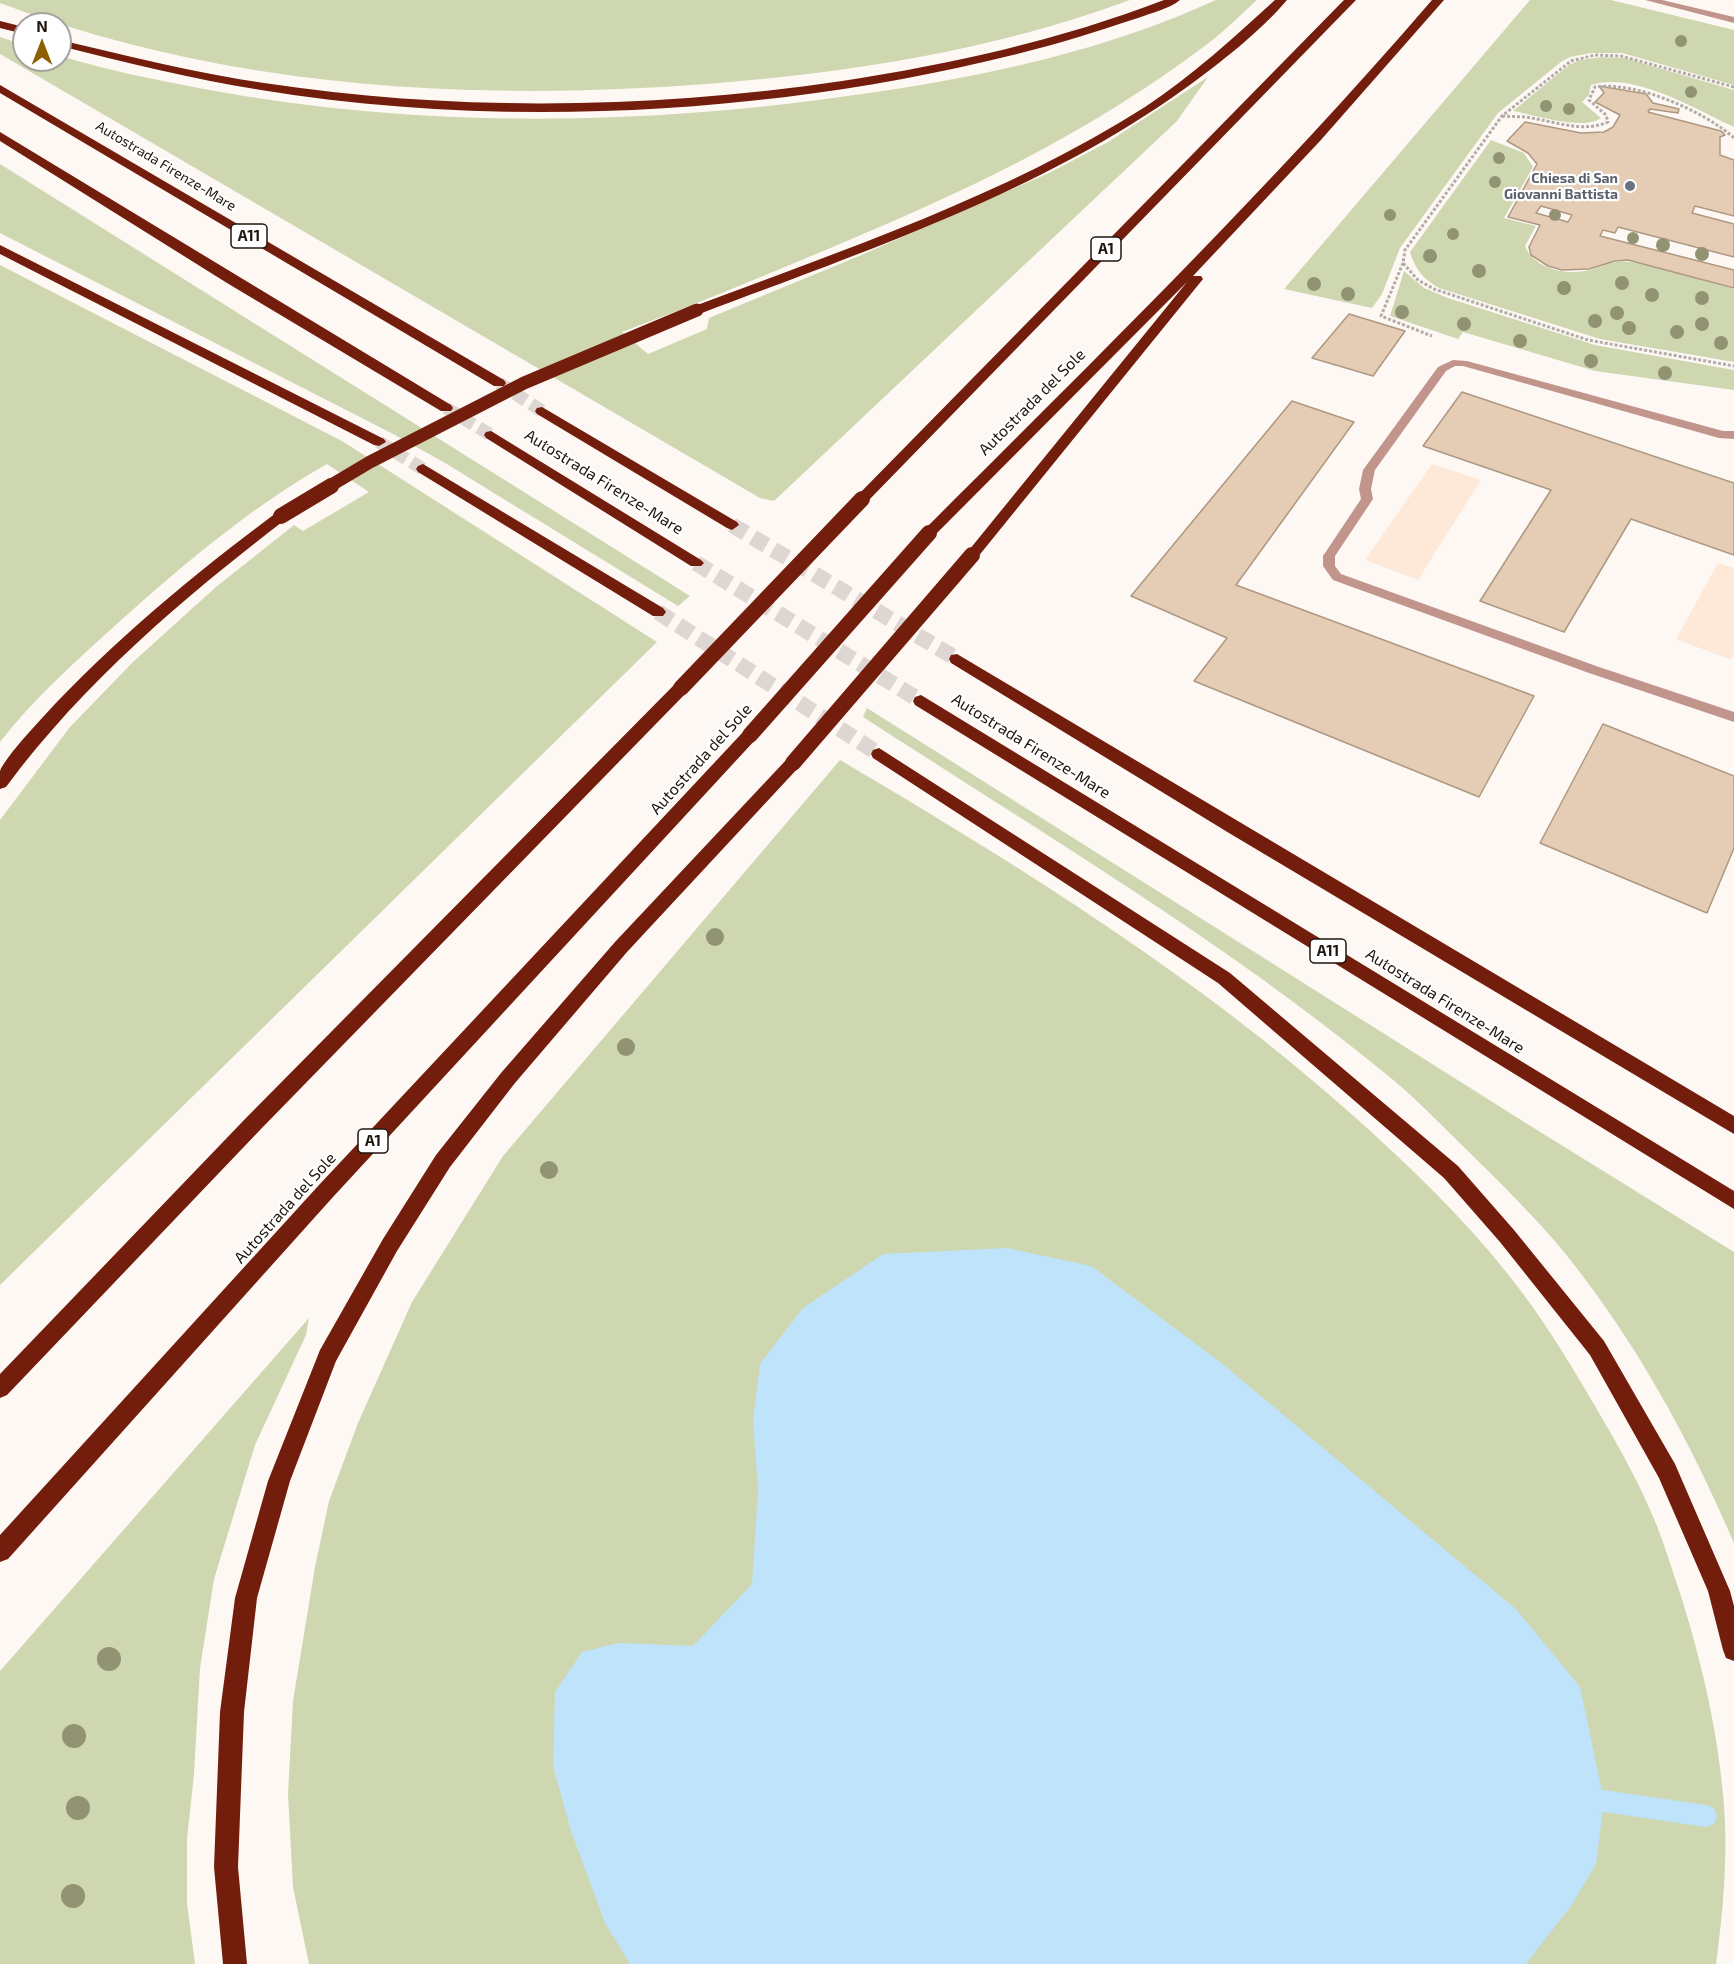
<!DOCTYPE html>
<style>
body{margin:0}
#map{position:relative;width:1734px;height:1964px;overflow:hidden;background:#fef8f4;font-family:"Exo 2",sans-serif}
canvas{display:block}
.north{position:absolute;left:12px;top:12px;width:60px;height:60px;box-sizing:border-box;background:#fff;border:2px solid #a5a29f;border-radius:50%;rotate:0deg;font-size:16px;font-weight:700;line-height:24px;text-align:center;color:#1f160e}
.north::after{content:'';display:block;margin:auto;width:21px;height:27px;background:#8c6003;clip-path:polygon(50% 0,100% 100%,50% 72%,0 100%)}
</style>
<div id="map">
<canvas width="1734" height="1964"></canvas>
<div class="north">N</div>
</div>
<script>
const g = document.querySelector('canvas').getContext('2d');
g.lineJoin = 'round';
function paint(path, color) { g.fillStyle = color; g.fill(path, 'evenodd'); }
function trace(path, color, width, dash) { g.strokeStyle = color; g.lineWidth = width; g.lineCap = dash ? 'butt' : 'round'; g.setLineDash(dash || []); g.stroke(path); }
function drawText(font, color, halo, rows, align = 'center') {
  g.font = font + ' "Exo 2",sans-serif'; g.lineWidth = 4.5; g.setLineDash([]); g.textBaseline = 'middle'; g.strokeStyle = halo; g.fillStyle = color; for (const [text, x, y, turn = 0] of rows) {
    g.save(); g.translate(x, y); g.rotate((+turn || 0) * Math.PI / 180); g.textAlign = isNaN(turn) ? turn : align; if (halo) g.strokeText(text, 0, 0); g.fillText(text, 0, 0); g.restore();
  }
}
const built = new Path2D(`
 M1432,464L1481,480L1418,580L1365,560Z
 M1718,563L1734,568V653L1731,660L1676,639Z`);
const green = new Path2D(`
 M0,0H1130C995,50 849,73 706,84C470,102 223,88 0,3Z
 M1216,0H1257C1240,15 1224,32 1206,45C1087,135 964,192 828,249C759,278 691,306 622,332L648,354L707,329L709,318L859,256L1049,173L1108,142L1208,77L1177,121L774,501L760,498L0,54V37L24,45V60H60V56C107,70 156,80 204,89C424,130 648,126 869,93C987,76 1107,50 1216,0Z
 M1530,0H1611L1734,30V85L1622,53H1591L1570,57L1561,62L1498,113L1400,248L1382,294L1372,308L1284,289Z
 M1602,57L1624,58L1734,90V127C1696,110 1634,71 1591,85L1589,95L1582,102L1601,118C1585,131 1533,115 1513,111L1569,65L1580,60Z
 M1491,140L1524,153L1533,167L1504,218L1536,226L1525,246C1534,268 1563,275 1585,271C1601,268 1613,259 1630,262C1665,267 1700,280 1734,289V362L1600,339L1439,288C1423,279 1415,269 1410,252Z
 M0,164L690,596L678,606L445,463L395,435L0,233Z
 M0,265L342,441L657,642L0,1285V820L70,727L133,662L216,587L294,525L303,531L369,492L327,464C251,507 184,564 119,622C78,659 34,698 0,742Z
 M1404,271L1424,288L1448,298L1595,345L1734,370V390L1595,371L1463,332L1458,339L1390,316Z
 M867,708L1529,1125L1734,1252V1543C1688,1437 1637,1343 1564,1252C1536,1218 1503,1186 1471,1154C1443,1127 1416,1098 1386,1074C1223,940 1040,832 863,717Z
 M840,760C1020,866 1200,978 1357,1119C1410,1167 1462,1216 1507,1273C1541,1315 1568,1360 1595,1406C1618,1445 1640,1484 1657,1526C1665,1546 1671,1567 1678,1587C1701,1658 1718,1730 1724,1805C1728,1858 1723,1912 1716,1964H309L293,1887L288,1794L293,1701L315,1567L329,1501L358,1423L412,1302L503,1156Z
 M309,1318L306,1335L255,1445L214,1579L200,1668L194,1774L187,1839V1903L195,1964H0V1671Z`);
const water = new Path2D(`
 M1007,1248L1091,1266L1220,1362L1516,1609L1580,1687L1604,1801L1596,1864L1571,1906L1526,1964H630L605,1923L571,1831L553,1766L555,1692L582,1652L618,1643L693,1646L752,1584L758,1490L753,1420L760,1364L803,1308L883,1254Z`);
const stream = new Path2D(`
 M1583,1787L1706,1805L1714,1808L1717,1816L1714,1824L1706,1827L1583,1809L1575,1806L1572,1798L1575,1790Z`);
const building = new Path2D(`
 M1599,86L1646,94L1653,103L1679,109L1678,113L1650,109L1648,112L1721,131L1725,135L1720,137V155L1734,160V216L1695,206L1692,213L1734,224V257L1618,227L1615,233L1603,230L1600,236L1734,270V288L1628,260L1615,261L1589,269L1562,270L1548,266L1531,255L1529,247L1540,225L1508,217L1537,164L1528,153L1507,141L1525,122L1581,133L1604,132L1613,127L1620,115L1595,102L1604,93ZM1541,206L1572,215L1568,222L1536,213Z
 M1349,314L1405,331L1373,376L1312,358Z
 M1462,392L1734,483V555L1631,519L1564,632L1480,601L1551,490L1423,446Z
 M1292,401L1354,422L1236,585L1534,696L1479,797L1194,681L1227,638L1131,596Z
 M1603,724L1734,776V848L1707,913L1540,843Z`);
const motorwayTunnelFar1 = new Path2D(`
 M499,383L542,411
 M446,408L491,435
 M379,442L423,469`);
const motorwayTunnel = new Path2D(`
 M732,525L957,659
 M696,563L921,701
 M658,612L879,754`);
const path = new Path2D(`
 M1734,87L1621,56L1595,55L1571,61L1502,116L1405,250L1403,263L1418,280L1434,289L1588,340L1734,366
 M1502,116C1512,117 1522,116 1531,118C1557,122 1583,133 1608,122L1606,115L1589,100L1595,87C1636,81 1704,111 1734,138
 M1403,263L1381,316L1432,336`);
const service = new Path2D(`
 M1453,360L1467,361L1723,431H1734V439L1719,438L1463,366H1455L1446,371L1375,470L1371,489L1373,499L1335,556V566L1341,574L1599,667L1734,712V722L1589,673L1333,580L1323,566V556L1361,499L1359,489L1363,470L1438,367Z`);
const minor = new Path2D(`
 M1645,0H1662L1734,17V23Z`);
const motorway = new Path2D(`
 M1164,0H1180C1169,9 1151,13 1138,18C1098,31 1058,44 1017,54C779,114 504,130 261,90C193,79 127,63 60,46V40C128,56 195,73 264,83C455,112 651,109 842,81C952,64 1060,40 1164,0Z
 M1275,0H1287C1261,31 1220,63 1187,87C1042,192 868,250 702,313L697,314L690,310L692,307C846,249 1005,196 1145,107C1192,76 1233,38 1275,0Z
 M1344,0H1356L867,502H857L855,499L857,496Z
 M1432,0H1444L1320,141L1193,276H1201L1203,279L977,558L972,560L965,555L1187,282L934,536H924L922,533L924,530C1097,357 1272,186 1432,0Z
 M0,21L24,27V34L0,28Z
 M0,85L504,380L506,383L504,386H494L0,93Z
 M0,132L451,405L453,408L451,411H441L227,283L0,141Z
 M0,245L384,439L386,442L379,446L374,445L0,254Z
 M542,407L737,522L739,525L732,530L727,528L537,414L535,411L537,408Z
 M491,431L701,560L704,563L701,566H691L486,438L484,435L486,432Z
 M423,464L663,608L666,612L663,616H653L418,472L416,469L418,466Z
 M281,511L288,516L286,519C182,599 84,682 6,787L0,789C0,784 0,776 0,771C5,758 33,728 43,717C113,641 193,575 276,513Z
 M957,654L1734,1116V1134L1229,833L951,663L949,659L951,655Z
 M681,682L687,684L689,688L687,692L260,1130L7,1395L0,1398V1374L246,1118L675,684Z
 M921,695L1734,1191V1209L915,705L913,701L915,697Z
 M750,729L756,731L758,735L756,739L333,1197L8,1559L0,1562V1535L319,1185L744,731Z
 M879,748L1230,973L1458,1166L1514,1230L1604,1341L1675,1464L1730,1591L1734,1606V1661L1726,1658L1723,1650L1708,1591L1659,1478L1590,1355L1500,1242L1444,1178L1218,983L873,758L871,754L873,750Z
 M793,757L799,759L801,763L799,767L627,952L515,1083L450,1167L397,1251L336,1361L290,1481L257,1598L244,1712L238,1867L247,1964H223L214,1867L220,1712L235,1598L268,1481L320,1350L383,1239L436,1155L501,1073L615,942L787,759Z`);
const motorwayBridgeFar1 = new Path2D(`
 M328,487L370,462L524,383L697,310`);
const motorwayBridge = new Path2D(`
 M281,516L331,486
 M681,688L862,499
 M750,735L929,533
 M793,763L972,555`);
const trees = [
 [1681,41,6],
 [1691,92,6],
 [1546,106,6],
 [1569,109,6],
 [1499,158,6],
 [1495,182,6],
 [1390,215,6],
 [1555,215,6],
 [1453,234,6],
 [1633,238,6],
 [1663,245,7],
 [1702,254,7],
 [1430,256,7],
 [1479,271,7],
 [1622,283,7],
 [1314,284,7],
 [1564,288,7],
 [1348,294,7],
 [1652,295,7],
 [1702,298,7],
 [1402,312,7],
 [1617,313,7],
 [1595,321,7],
 [1464,324,7],
 [1702,324,7],
 [1629,328,7],
 [1677,332,7],
 [1520,341,7],
 [1721,343,7],
 [1591,361,7],
 [1665,373,7],
 [715,937,9],
 [626,1047,9],
 [549,1170,9],
 [109,1659,12],
 [74,1736,12],
 [78,1808,12],
 [73,1896,12]
];
const markers = [
 [1630,186,6,"#6b7280"]
];
const farStreetnames = [
 ["Autostrada Firenze-Mare",166,166,31]
];
const farWorshipnames = [
 ["Chiesa di San",1618,178],
 ["Giovanni Battista",1618,194]
];
const shields = [
 [249,236,36],
 [1106,249,30],
 [1328,951,36],
 [373,1141,30]
];
const shieldNames = [
 ["A11",249,236],
 ["A1",1106,249],
 ["A11",1328,951],
 ["A1",373,1141]
];
const streetNames = [
 ["Autostrada del Sole",1032,402,-45],
 ["Autostrada Firenze-Mare",604,482,32],
 ["Autostrada Firenze-Mare",1031,746,32],
 ["Autostrada del Sole",701,759,-48],
 ["Autostrada Firenze-Mare",1445,1001,32],
 ["Autostrada del Sole",285,1208,-48]
];
paint(built, '#fee9d9');
paint(green, '#ced7b0');
paint(water, '#bee3fa');
paint(stream, '#bee3fa');
paint(building, '#e5cdb5');
trace(building, '#ae9881', 1.5);
trace(motorwayTunnelFar1, '#ddd6d2', 13, [13, 6]);
trace(motorwayTunnel, '#ddd6d2', 16, [16, 8]);
trace(path, '#b2aba6', 3, [3, 2]);
paint(service, '#c1958b');
paint(minor, '#c1958b');
paint(motorway, '#731d0d');
trace(motorwayBridgeFar1, '#731d0d', 13);
trace(motorwayBridge, '#731d0d', 16);
g.fillStyle = '#919373';
for (const [x, y, r] of trees) { g.beginPath(); g.arc(x, y, r, 0, 2 * Math.PI); g.fill(); }
for (const [x, y, r, color] of markers) { const dot = new Path2D(); dot.arc(x, y, r, 0, 2 * Math.PI); g.fillStyle = color; g.fill(dot); trace(dot, '#fff', 2); }
drawText('14px', '#1f160e', '#fff', farStreetnames);
drawText('bold 14px', '#5b616d', '#fff', farWorshipnames, 'right');
for (const [x, y, w] of shields) { const box = new Path2D(); box.roundRect(x - w / 2, y - 12, w, 24, 4.5); g.fillStyle = '#fff'; g.fill(box); trace(box, '#1f160e', 1.5); }
drawText('bold 15px', '#1f160e', null, shieldNames);
drawText('16px', '#1f160e', '#fff', streetNames);
</script>
